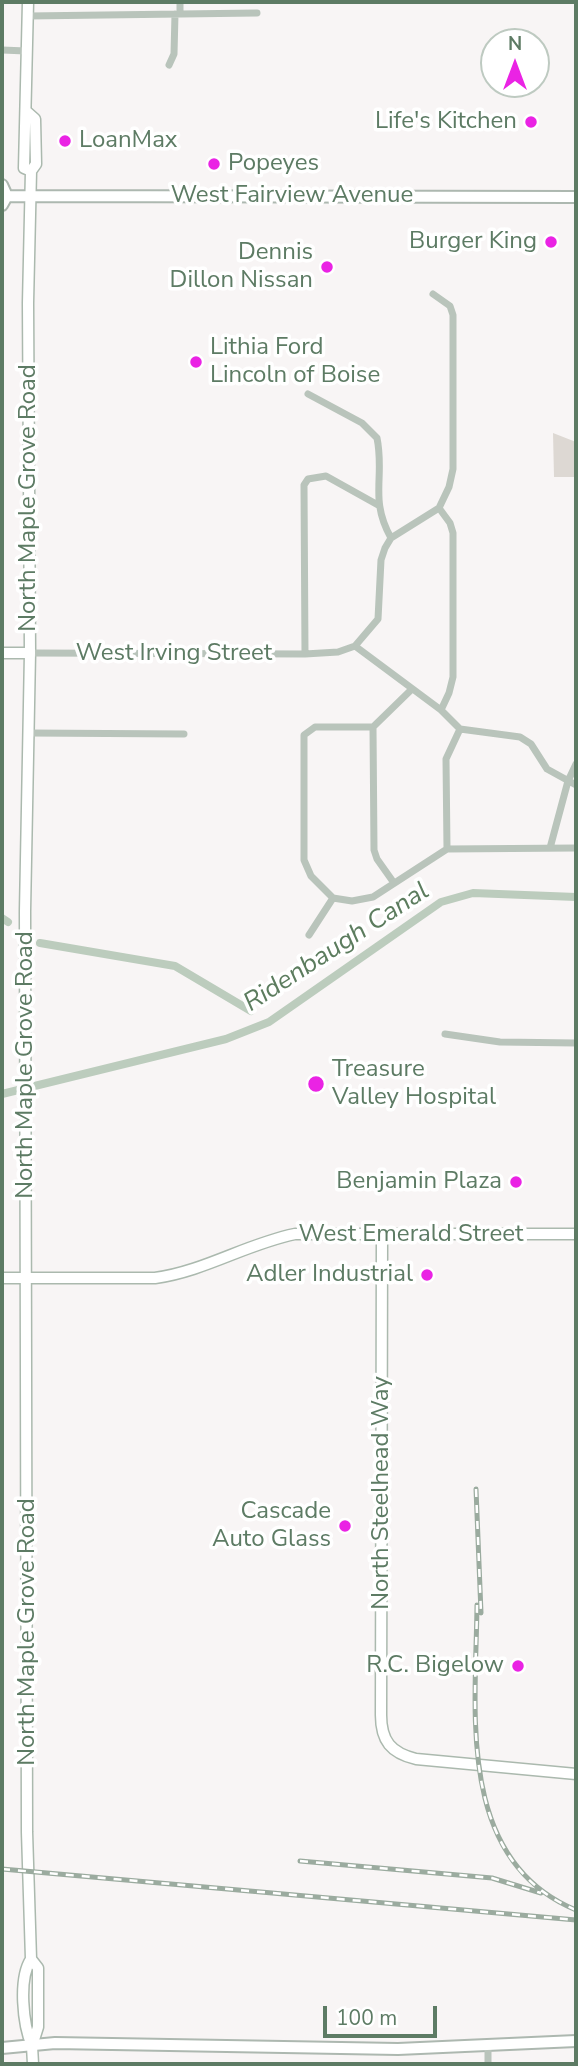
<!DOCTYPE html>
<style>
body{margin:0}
#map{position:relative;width:578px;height:2066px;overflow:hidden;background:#f8f5f5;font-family:"Nunito Sans",sans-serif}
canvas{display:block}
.frame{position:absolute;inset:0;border:4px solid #5d7b64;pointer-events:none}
.north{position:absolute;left:480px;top:28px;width:70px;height:70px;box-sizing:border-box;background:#fff;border:2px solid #becac1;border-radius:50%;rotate:0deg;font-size:19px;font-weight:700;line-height:28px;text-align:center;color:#5d7b64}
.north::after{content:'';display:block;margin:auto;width:24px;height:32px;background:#ea23e4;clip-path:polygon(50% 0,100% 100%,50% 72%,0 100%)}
.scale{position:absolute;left:323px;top:2006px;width:114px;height:32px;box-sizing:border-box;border:4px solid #5d7b64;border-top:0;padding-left:9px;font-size:21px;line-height:24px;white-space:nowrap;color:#5d7b64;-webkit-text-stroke:5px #fff;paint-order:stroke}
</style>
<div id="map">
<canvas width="578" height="2066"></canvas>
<div class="frame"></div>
<div class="north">N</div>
<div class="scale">100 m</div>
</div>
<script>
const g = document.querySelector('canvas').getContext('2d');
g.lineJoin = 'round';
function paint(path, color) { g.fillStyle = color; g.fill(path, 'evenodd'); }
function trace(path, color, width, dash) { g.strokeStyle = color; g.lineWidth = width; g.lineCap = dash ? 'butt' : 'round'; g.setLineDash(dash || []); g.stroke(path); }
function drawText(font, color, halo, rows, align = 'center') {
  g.font = font + ' "Nunito Sans",sans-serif'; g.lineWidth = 7; g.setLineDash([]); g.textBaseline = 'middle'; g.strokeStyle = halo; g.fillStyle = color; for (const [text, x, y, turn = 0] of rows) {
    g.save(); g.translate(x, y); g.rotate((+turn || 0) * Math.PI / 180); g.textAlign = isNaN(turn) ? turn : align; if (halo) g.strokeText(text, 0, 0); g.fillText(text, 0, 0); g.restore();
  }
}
const green = new Path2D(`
 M553,433L576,442V477H554Z`);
const canal = new Path2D(`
 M2,918L8,922
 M40,943L175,966L251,1011
 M2,1094L226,1039L269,1022L441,902L473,893L576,897`);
const street = new Path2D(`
 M180,2V14
 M28,16L257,13
 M2,50L26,51
 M169,65L174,54L175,14
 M308,394L362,423L377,438C385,477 369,499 391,538
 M439,508L450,523L453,533V677L449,693L441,710
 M355,646L378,619L381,560L385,548L391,538L439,508L449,487L453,469V315L450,306L433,294
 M30,653L305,654L338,652L355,646L441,710L460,729L520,737L531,744L547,769L576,785
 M305,654L304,485L308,479L326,476L378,505
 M373,727L374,850L377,859L394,883
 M29,733L184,734
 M550,848L568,781L576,764
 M447,849L446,759L460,729
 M333,898L311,876L304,860V735L315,727H373L412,689
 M333,898L352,901L373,897L447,849L576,848
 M309,935L333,898
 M445,1034L500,1042L576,1043
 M488,2046V2064`);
const secondary = new Path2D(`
 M28,2L24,168L31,171
 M26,111L35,119L36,164L31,171L28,303L30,653L25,911L27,1832L31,1959C18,1979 23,2025 32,2046
 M2,653H30
 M382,1233L381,1715C381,1741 391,1753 416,1759L576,1774
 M2,1278H155C205,1271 246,1244 295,1234H576
 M31,1959L38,1968V2027L32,2046L33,2064`);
const primary = new Path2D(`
 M2,185L7,196L2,205
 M7,196L576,197
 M2,2048L55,2043L398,2049L576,2041`);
const rail = new Path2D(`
 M476,1489L481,1613
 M477,1605C476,1710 455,1860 576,1910
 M300,1861L492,1878L541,1893
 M2,1869L576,1920`);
const markers = [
 [531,122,7,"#ea23e4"],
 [65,141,7,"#ea23e4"],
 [214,164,7,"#ea23e4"],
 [551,242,7,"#ea23e4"],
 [327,267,7,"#ea23e4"],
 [196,362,7,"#ea23e4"],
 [316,1084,9,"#ea23e4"],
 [516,1182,7,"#ea23e4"],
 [427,1275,7,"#ea23e4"],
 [345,1526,7,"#ea23e4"],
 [518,1666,7,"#ea23e4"]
];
const poiNames = [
 ["Life's Kitchen",517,122],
 ["LoanMax",79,141,"left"],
 ["Popeyes",228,164,"left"],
 ["Burger King",537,242],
 ["Dennis",313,253],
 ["Dillon Nissan",313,281],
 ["Lithia Ford",210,348,"left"],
 ["Lincoln of Boise",210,376,"left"],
 ["Treasure",332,1070,"left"],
 ["Valley Hospital",332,1098,"left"],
 ["Benjamin Plaza",502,1182],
 ["Adler Industrial",413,1275],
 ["Cascade",331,1512],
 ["Auto Glass",331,1540],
 ["R.C. Bigelow",504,1666]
];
const streetNames = [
 ["West Fairview Avenue",292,196],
 ["North Maple Grove Road",29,498,-90],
 ["West Irving Street",174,654],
 ["North Maple Grove Road",26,1065,-90],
 ["West Emerald Street",411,1235],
 ["North Steelhead Way",382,1493,-90],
 ["North Maple Grove Road",28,1632,-90]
];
const waterNames = [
 ["Ridenbaugh Canal",337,948,-33]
];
paint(green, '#ddd8d3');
trace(canal, '#bcccbd', 8);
trace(secondary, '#abb9ae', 13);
trace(primary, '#adb8b0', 14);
trace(street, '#b9c4bb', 7);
trace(secondary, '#fff', 10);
trace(primary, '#fff', 10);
trace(rail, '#9bab9f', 5);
trace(rail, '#fff', 2.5, [8]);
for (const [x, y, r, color] of markers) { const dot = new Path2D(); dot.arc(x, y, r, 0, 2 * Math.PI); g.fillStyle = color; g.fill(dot); trace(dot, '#fff', 2.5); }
drawText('24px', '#5d7b64', '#fff', poiNames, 'right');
drawText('24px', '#5d7b64', '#fff', streetNames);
drawText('italic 26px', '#5c7c5e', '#fff', waterNames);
</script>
